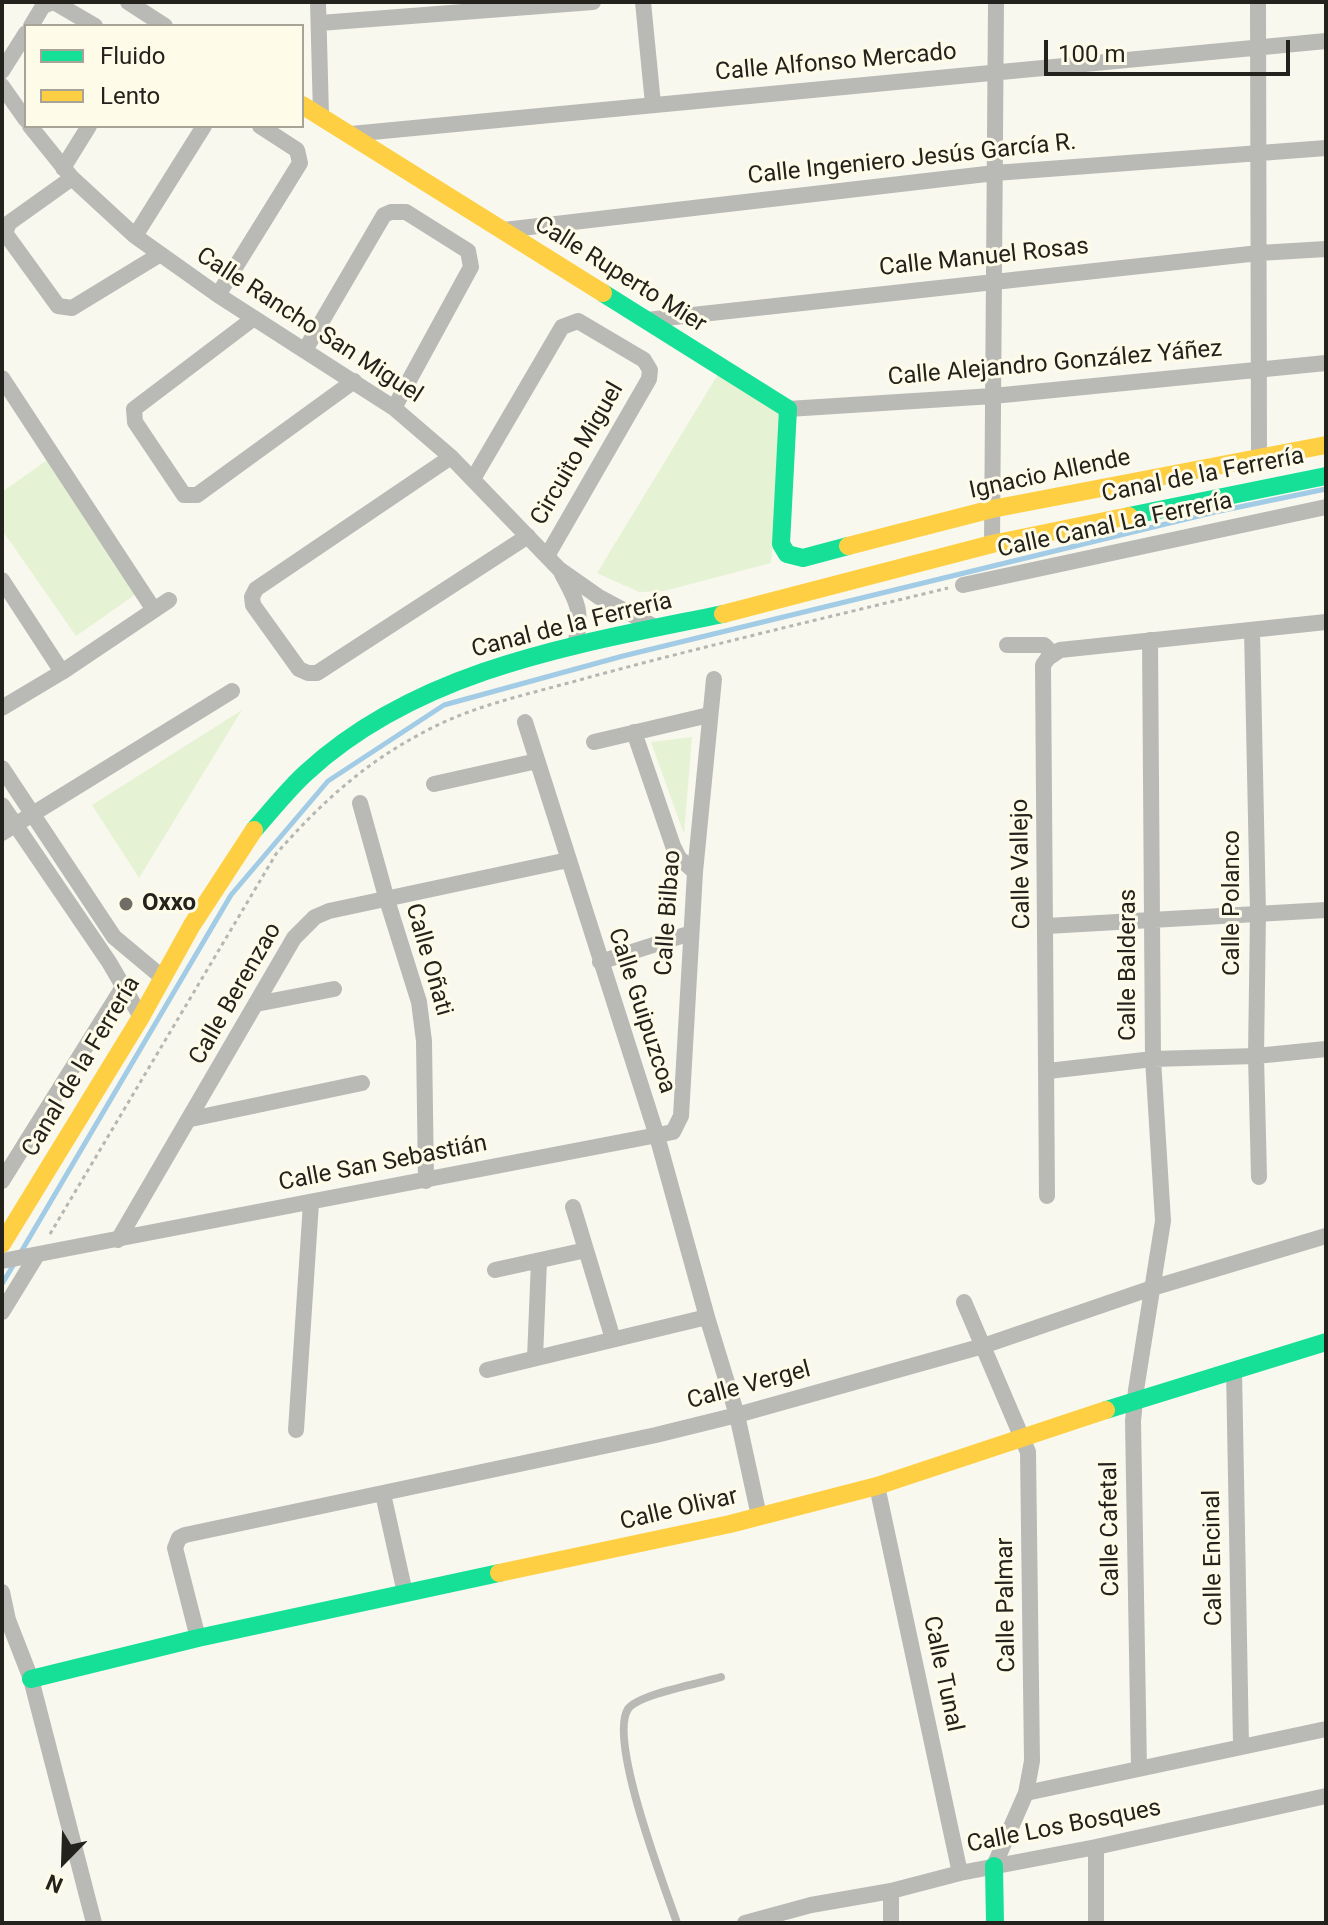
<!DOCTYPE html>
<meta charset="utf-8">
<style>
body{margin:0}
#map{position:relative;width:1328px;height:1925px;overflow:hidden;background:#f9f8ee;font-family:Roboto,sans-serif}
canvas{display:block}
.frame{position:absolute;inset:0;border:4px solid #24221c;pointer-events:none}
.legend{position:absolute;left:24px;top:24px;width:280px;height:104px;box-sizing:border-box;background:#fefbe9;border:2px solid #a7a497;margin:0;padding:10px 14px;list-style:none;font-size:24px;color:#24221c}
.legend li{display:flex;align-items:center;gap:16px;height:40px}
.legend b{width:40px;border:2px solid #a7a497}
.north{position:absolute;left:24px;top:1821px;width:80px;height:80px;-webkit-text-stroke:6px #fefbe9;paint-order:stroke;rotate:203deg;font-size:22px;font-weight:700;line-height:32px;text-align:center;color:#24221c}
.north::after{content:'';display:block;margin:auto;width:28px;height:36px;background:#24221c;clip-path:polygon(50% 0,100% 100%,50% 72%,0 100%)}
.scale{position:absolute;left:1044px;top:40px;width:246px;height:36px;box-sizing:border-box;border:4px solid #24221c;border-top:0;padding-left:10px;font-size:24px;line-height:28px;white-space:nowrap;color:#24221c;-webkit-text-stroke:6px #fefbe9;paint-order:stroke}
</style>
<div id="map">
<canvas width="1328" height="1925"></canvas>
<div class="frame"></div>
<ul class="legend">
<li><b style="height:10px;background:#16e098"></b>Fluido</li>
<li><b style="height:10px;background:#ffcf43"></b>Lento</li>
</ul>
<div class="north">N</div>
<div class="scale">100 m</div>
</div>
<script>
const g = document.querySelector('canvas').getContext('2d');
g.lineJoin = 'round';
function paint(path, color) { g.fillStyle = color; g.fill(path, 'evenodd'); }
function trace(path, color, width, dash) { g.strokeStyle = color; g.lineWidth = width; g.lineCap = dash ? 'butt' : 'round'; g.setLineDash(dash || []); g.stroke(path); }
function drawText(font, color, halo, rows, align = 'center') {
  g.font = font + ' Roboto,sans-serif'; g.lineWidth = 6; g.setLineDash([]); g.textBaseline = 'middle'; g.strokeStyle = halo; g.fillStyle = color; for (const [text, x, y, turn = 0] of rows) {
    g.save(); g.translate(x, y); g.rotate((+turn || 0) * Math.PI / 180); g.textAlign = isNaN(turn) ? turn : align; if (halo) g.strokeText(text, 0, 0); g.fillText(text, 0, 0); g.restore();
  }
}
const green = new Path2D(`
 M720,371L784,410L771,563L664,591L639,592L597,573Z
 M50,458L139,592L76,636L2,530V492Z
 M242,710L139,878L92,805Z
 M692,737L684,834L651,742Z`);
const stream = new Path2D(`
 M21,1252L231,895L328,781L444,705L623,656L1215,512L1326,489
 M2,1284L14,1264`);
const path = new Path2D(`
 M50,1234L276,854C321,803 363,764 424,732C475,704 535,693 590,677C709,645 829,617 948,588`);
const lane = new Path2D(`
 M677,1923C664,1885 608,1740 628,1709C638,1694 702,1683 721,1677`);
const street = new Path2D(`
 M54,2L95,26
 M128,2L165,26
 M318,2L321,115
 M643,2L653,104
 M1258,2L1259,457
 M320,23L593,2
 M31,26L43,6L53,2
 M2,71L26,33
 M2,86L26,120
 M30,126L72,178L135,236L218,295L394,408L451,457L559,569L599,597L657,628
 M351,134L1326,41
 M63,168L89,126
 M72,178L9,223L5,233L58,306L72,308L159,255
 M504,230L995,173L1326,148
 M135,236L204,126
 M218,295L300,163L297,150L260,126
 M254,318L134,409L135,422L184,495H197L354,381
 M647,320L1259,253L1326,249
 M305,350L384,215L391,212H406L468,251L471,267L394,408
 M2,378L154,610
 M788,409L993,396L1326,363
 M451,457L256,589L252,597L253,605L299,669L308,673H317L528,536
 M473,479L562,327L578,321L644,360L650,370L649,379L547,556
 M992,544L996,2
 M562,574C578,603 583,612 575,645
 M2,580L62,672
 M963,585L1326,507
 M1252,630L1258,913L1256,1056L1259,1177
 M1007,645H1044L1052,653
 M2,708L62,672L169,600
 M525,722L657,1136L707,1317L737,1415L759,1516
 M634,732L673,846L679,858L695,872
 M594,742L709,715
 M2,768L114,937L163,978
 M434,784L537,761
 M360,803L387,900L419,1002L424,1041L426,1181
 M2,805L109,962L141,1017
 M2,833L232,691
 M1047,926L1326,910
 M600,962L691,933
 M256,1004L334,989
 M1048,1071L1153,1059L1256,1056L1326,1049
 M191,1119L362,1083
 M2,1181L123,987
 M1047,1196L1043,665L1048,658L1060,650L1326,622
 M573,1207L613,1339
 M118,1240L294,938L315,917L329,911L568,860
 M2,1261L673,1132L681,1116L695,872L714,679
 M495,1270L586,1250
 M964,1302L1028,1452L1032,1761L1026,1793L994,1866
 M2,1312L37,1255
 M535,1358L539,1261
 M487,1370L707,1317
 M1234,1370L1241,1746
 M296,1430L311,1203
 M877,1486L960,1873
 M383,1494L405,1593
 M2,1592L8,1620L31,1679L94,1923
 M198,1638L175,1548L179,1538L185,1535L656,1435L737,1415L983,1346L1152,1288L1326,1236
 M1139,1769L1133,1421L1136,1390L1163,1221L1153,1059L1150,640
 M1026,1793L1326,1729
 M891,1891V1923
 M745,1923L811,1905L891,1891L960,1873L1096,1847L1326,1796
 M1096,1923V1847`);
const fast = new Path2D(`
 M603,293L788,409L781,544L787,554L803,558L848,546
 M1129,516L1326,476
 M254,830C271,811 288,789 307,772C420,668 579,644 723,614
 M1106,1410L1326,1342
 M31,1679L198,1638L499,1573
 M994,1866L995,1923`);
const slow = new Path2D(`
 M302,105L603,293
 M848,546L992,509L1326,445
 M723,614L992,544L1129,516
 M2,1244L141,1017L192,925L254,830
 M499,1573L730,1524L877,1486L1106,1410`);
const markers = [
 [126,904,8,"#6f6d66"]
];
const streetNames = [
 ["Calle Alfonso Mercado",836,63,-5],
 ["Calle Ingeniero Jesús García R.",912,160,-6],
 ["Calle Manuel Rosas",984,258,-6],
 ["Calle Ruperto Mier",620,275,32],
 ["Calle Rancho San Miguel",309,326,33],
 ["Calle Alejandro González Yáñez",1055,364,-5],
 ["Circuito Miguel",578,454,-60],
 ["Ignacio Allende",1050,475,-12],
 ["Canal de la Ferrería",1203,476,-11],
 ["Calle Canal La Ferrería",1115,526,-12],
 ["Canal de la Ferrería",572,626,-14],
 ["Calle Vallejo",1022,864,-91],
 ["Calle Polanco",1233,903,-90],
 ["Calle Bilbao",669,913,-86],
 ["Calle Oñati",428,960,74],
 ["Calle Balderas",1129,965,-90],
 ["Calle Berenzao",236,994,-60],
 ["Calle Guipuzcoa",641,1011,72],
 ["Canal de la Ferrería",82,1067,-59],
 ["Calle San Sebastián",383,1164,-11],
 ["Calle Vergel",749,1386,-15],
 ["Calle Olivar",679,1510,-13],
 ["Calle Cafetal",1111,1529,-91],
 ["Calle Encinal",1214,1558,-91],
 ["Calle Palmar",1007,1605,-91],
 ["Calle Tunal",942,1674,78],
 ["Calle Los Bosques",1064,1827,-11]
];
const poiNames = [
 ["Oxxo",142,904]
];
paint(green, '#e5f2d3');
trace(stream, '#a2cbe5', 5);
trace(path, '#b6b6b2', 3, [4, 4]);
trace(lane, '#b9bab6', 8);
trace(street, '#b9bab6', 16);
trace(fast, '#16e098', 18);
trace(slow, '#ffcf43', 18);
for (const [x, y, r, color] of markers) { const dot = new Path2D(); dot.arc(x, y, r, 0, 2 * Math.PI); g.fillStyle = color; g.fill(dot); trace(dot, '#fefbe9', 3); }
drawText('24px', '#24221c', '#fefbe9', streetNames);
drawText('bold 24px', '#24221c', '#fefbe9', poiNames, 'left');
</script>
